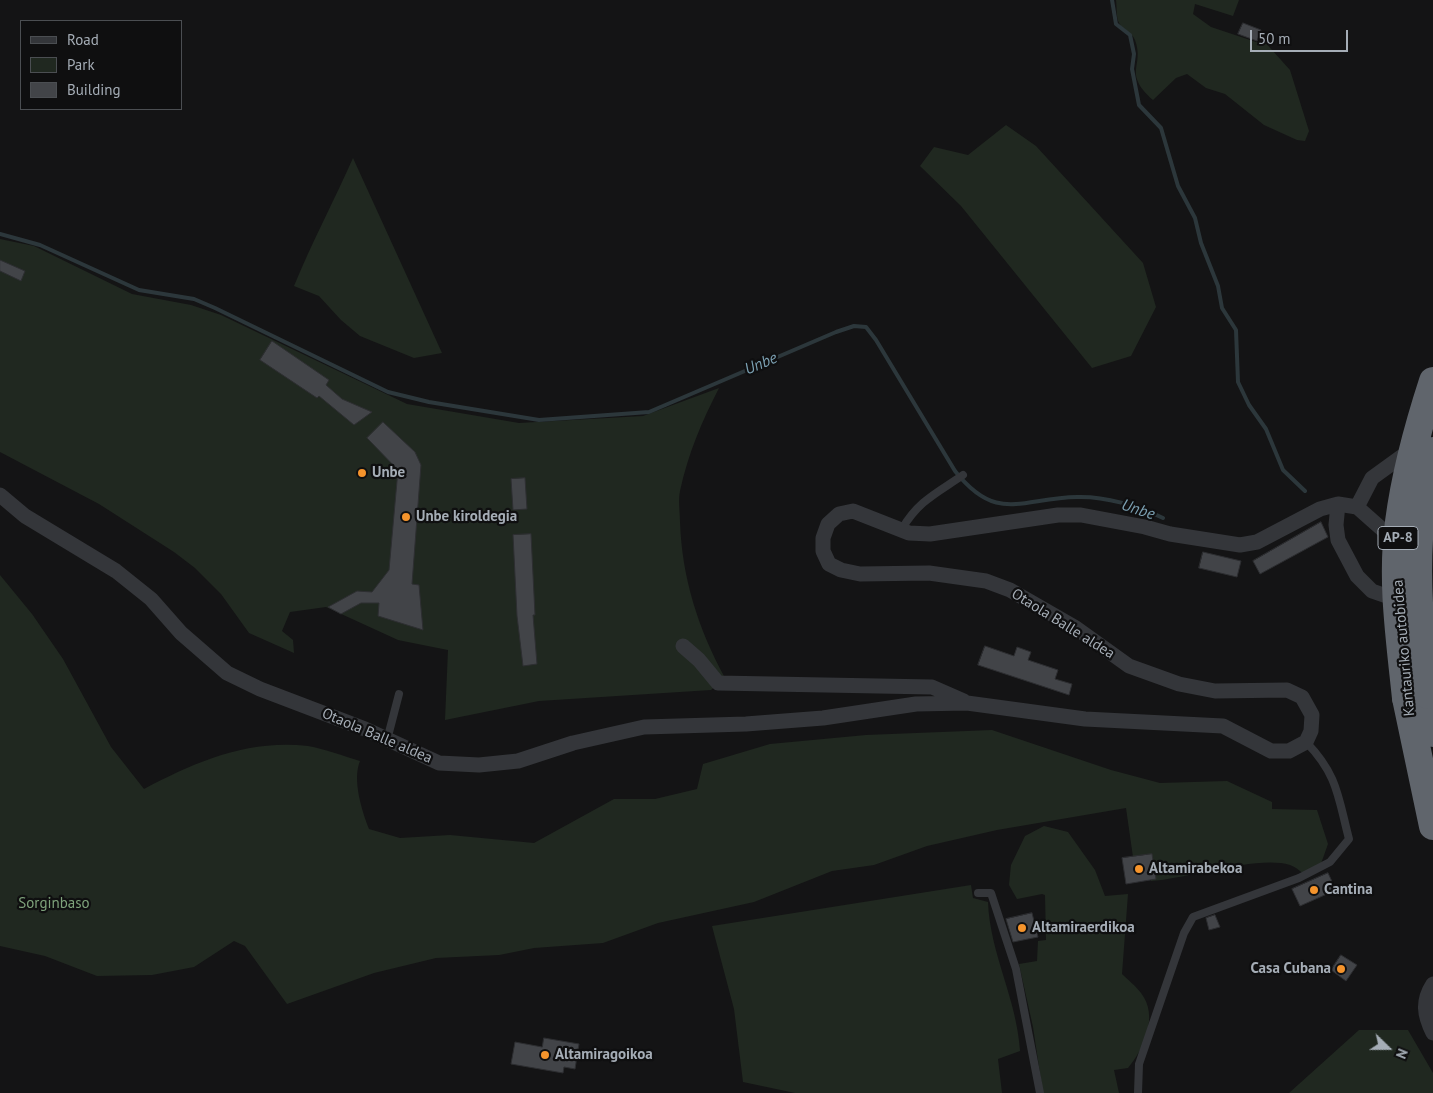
<!DOCTYPE html>
<style>
body{margin:0}
#map{position:relative;width:1433px;height:1093px;overflow:hidden;background:#141415;font-family:"PT Sans",sans-serif}
canvas{display:block}
.legend{position:absolute;left:20px;top:20px;width:162px;height:90px;box-sizing:border-box;background:#0f0f10;border:1px solid #4b4e52;margin:0;padding:6px 9px;list-style:none;font-size:15px;color:#a5adb6}
.legend li{display:flex;align-items:center;gap:10px;height:25px}
.legend b{width:25px;border:1px solid #4b4e52}
.north{position:absolute;left:1363px;top:1023px;width:50px;height:50px;-webkit-text-stroke:4px #0f0f10;paint-order:stroke;rotate:112deg;font-size:14px;font-weight:700;line-height:20px;text-align:center;color:#a5adb6}
.north::after{content:'';display:block;margin:auto;width:18px;height:22px;background:#a5adb6;clip-path:polygon(50% 0,100% 100%,50% 72%,0 100%)}
.scale{position:absolute;left:1250px;top:30px;width:98px;height:22px;box-sizing:border-box;border:2px solid #a5adb6;border-top:0;padding-left:6px;font-size:15px;line-height:18px;white-space:nowrap;color:#a5adb6;-webkit-text-stroke:4px #0f0f10;paint-order:stroke}
</style>
<div id="map">
<canvas width="1433" height="1093"></canvas>
<ul class="legend">
<li><b style="height:6px;background:#34363a"></b>Road</li>
<li><b style="height:14px;background:#202820"></b>Park</li>
<li><b style="height:14px;background:#424448"></b>Building</li>
</ul>
<div class="north">N</div>
<div class="scale">50 m</div>
</div>
<script>
const g = document.querySelector('canvas').getContext('2d');
g.lineJoin = 'round';
function paint(path, color) { g.fillStyle = color; g.fill(path, 'evenodd'); }
function trace(path, color, width, dash) { g.strokeStyle = color; g.lineWidth = width; g.lineCap = dash ? 'butt' : 'round'; g.setLineDash(dash || []); g.stroke(path); }
function drawText(font, color, halo, rows, align = 'center') {
  g.font = font + ' "PT Sans",sans-serif'; g.lineWidth = 4.5; g.setLineDash([]); g.textBaseline = 'middle'; g.strokeStyle = halo; g.fillStyle = color; for (const [text, x, y, turn = 0] of rows) {
    g.save(); g.translate(x, y); g.rotate((+turn || 0) * Math.PI / 180); g.textAlign = isNaN(turn) ? turn : align; if (halo) g.strokeText(text, 0, 0); g.fillText(text, 0, 0); g.restore();
  }
}
const green = new Path2D(`
 M1116,0H1239L1233,16L1195,4L1193,14L1211,27L1259,43L1263,40L1290,70L1309,131L1305,141L1297,140L1264,125L1225,94L1206,88L1187,74L1176,78L1153,100C1122,72 1145,67 1135,40C1132,32 1123,30 1119,23C1116,18 1117,6 1116,0Z
 M1006,125L1036,146L1143,263L1156,307L1131,356L1092,368L961,206L920,166L934,147L968,155Z
 M353,158L442,353L414,358L360,336L341,320L319,296L294,286C312,242 334,201 353,158Z
 M0,239L34,246L132,294L191,305L221,315L407,404L519,423L643,416L719,388C702,421 688,454 680,491C678,500 680,512 680,522C682,578 698,628 725,678L711,690L539,701L445,720L448,650L398,640L326,607L290,612L282,631L293,640L294,653L249,633L221,594L195,568L174,552L99,504L0,452Z
 M0,575L32,614L63,659L111,747L144,789C195,762 248,739 308,746C325,749 343,756 360,761C352,780 362,811 369,829L400,838L450,835L534,843L614,799H655L697,789L703,764L770,744L866,735L992,730L1111,770L1160,783L1227,781L1272,802V809L1317,810L1328,844L1318,872L1306,876C1301,872 1296,867 1290,865C1257,855 1188,879 1151,881L1147,854L1133,857L1126,808L997,830L927,846L874,865L832,871L754,902L658,923L603,943L534,948L499,955L436,958L374,973L287,1004L245,946L234,941L194,967L152,975L97,976L45,956L0,946Z
 M1044,826L1068,832L1095,870L1105,896L1128,894L1122,974C1128,980 1136,986 1141,993C1159,1016 1144,1049 1128,1068L1114,1070L1119,1093H1043L1033,1027L1019,964L1037,961L1038,941L1046,940L1045,895L1042,894L1017,899L1009,885L1011,865L1025,836Z
 M971,885L973,898L988,902C990,954 1017,999 1020,1051L998,1059L1002,1093H795L743,1082L734,1009L712,926Z
 M1359,1030H1408L1433,1073V1093H1289Z`);
const stream = new Path2D(`
 M1112,0L1116,24L1130,35L1134,54L1132,69L1139,105L1161,128L1178,186L1195,218L1201,243L1218,286L1222,308L1236,330L1238,382L1249,405L1266,429L1283,470L1305,491
 M0,234L40,245L139,290L194,299L215,308L388,392L429,402L539,420L649,412L836,332L854,326L866,327L876,340L955,471C997,524 1021,498 1077,497C1105,496 1138,506 1163,518`);
const building = new Path2D(`
 M1243,23L1261,30L1257,41L1238,34Z
 M0,260L25,271L21,281L0,271Z
 M272,341L329,380L326,385L342,399L372,412L354,425L319,396L317,398L260,360Z
 M383,422L415,452L421,465L412,584L419,585L423,630L378,616L379,603H361L341,614L328,607L357,591L372,592L389,570L398,470L367,438Z
 M525,478L527,509L513,510L511,479Z
 M1321,522L1328,537L1260,574L1253,561Z
 M531,534L535,615H533L537,664L523,666L517,616L513,535Z
 M1203,552L1241,561L1237,577L1199,568Z
 M985,646L1014,656L1017,647L1031,652L1028,660L1058,670L1055,679L1072,684L1069,695L978,665Z
 M1152,854L1156,879L1126,884L1122,858Z
 M1328,873L1336,890L1300,906L1292,889Z
 M1032,913L1038,937L1013,942L1006,919Z
 M1215,915L1220,927L1209,930L1206,918Z
 M1341,955L1357,965L1346,981L1331,970Z
 M544,1038L579,1044L575,1069L564,1067L563,1073L511,1064L515,1042L542,1047Z`);
const service = new Path2D(`
 M902,529C918,501 937,493 963,475
 M387,740L399,694
 M978,893H991L1016,969L1040,1093
 M1138,1093L1139,1064L1184,933L1193,917L1299,878L1330,862L1349,839C1338,797 1338,775 1306,742`);
const minor = new Path2D(`
 M0,495L25,516L116,571L151,599L181,633L227,673L260,689L365,729L439,763L479,765L518,761L573,743L644,727L746,724L823,718L916,704L967,703L1085,719L1223,726L1271,751H1289L1306,742L1311,731L1312,715L1302,697L1287,690L1215,691L1179,684L1129,666L1076,628L1010,590L986,581L929,573L860,574L841,570L829,564L823,551V538L828,524L839,514L853,511L909,533L930,534L1058,515H1081L1145,527L1170,534L1240,545L1257,542L1320,509L1338,504L1357,507L1392,538L1400,541
 M1338,504L1336,525L1338,540L1357,576L1372,591L1401,601
 M1357,507L1372,478L1401,457L1414,455
 M683,646L699,660L718,683L932,687L964,701
 M1433,984C1422,1001 1424,1015 1433,1033`);
const motorway = new Path2D(`
 M1428,695L1433,733
 M1406,698L1433,826`);
const motorwayBridge = new Path2D(`
 M1428,695C1417,613 1411,531 1433,451
 M1406,698C1400,640 1391,580 1399,522C1405,475 1418,427 1433,381`);
const markers = [
 [362,473,5,"#f5942c"],
 [406,517,5,"#f5942c"],
 [1139,869,5,"#f5942c"],
 [1314,890,5,"#f5942c"],
 [1022,928,5,"#f5942c"],
 [1341,969,5,"#f5942c"],
 [545,1055,5,"#f5942c"]
];
const shields = [
 [1398,538,40]
];
const shieldNames = [
 ["AP-8",1398,538]
];
const poiNames = [
 ["Unbe",372,473],
 ["Unbe kiroldegia",416,517],
 ["Altamirabekoa",1149,869],
 ["Cantina",1324,890],
 ["Altamiraerdikoa",1032,928],
 ["Casa Cubana",1331,969,"right"],
 ["Altamiragoikoa",555,1055]
];
const streetNames = [
 ["Otaola Balle aldea",1063,624,32],
 ["Kantauriko autobidea",1404,648,-95],
 ["Otaola Balle aldea",377,736,23]
];
const parkNames = [
 ["Sorginbaso",54,904]
];
const waterNames = [
 ["Unbe",761,364,-23],
 ["Unbe",1138,510,18]
];
paint(green, '#202820');
trace(stream, '#2c373b', 4);
paint(building, '#424448');
trace(building, '#2d2e31', 1);
trace(service, '#34363a', 8);
trace(minor, '#34363a', 15);
trace(motorway, '#60656c', 28);
trace(motorwayBridge, '#60656c', 28);
for (const [x, y, r, color] of markers) { const dot = new Path2D(); dot.arc(x, y, r, 0, 2 * Math.PI); g.fillStyle = color; g.fill(dot); trace(dot, '#0f0f10', 2); }
for (const [x, y, w] of shields) { const box = new Path2D(); box.roundRect(x - w / 2, y - 11.5, w, 23, 4); g.fillStyle = '#0f0f10'; g.fill(box); trace(box, '#a5adb6', 1); }
drawText('bold 14px', '#a5adb6', null, shieldNames);
drawText('bold 15px', '#a5adb6', '#0f0f10', poiNames, 'left');
drawText('15px', '#a5adb6', '#0f0f10', streetNames);
drawText('15px', '#7ea27b', '#0f0f10', parkNames);
drawText('italic 16px', '#7ba0b2', '#0f0f10', waterNames);
</script>
